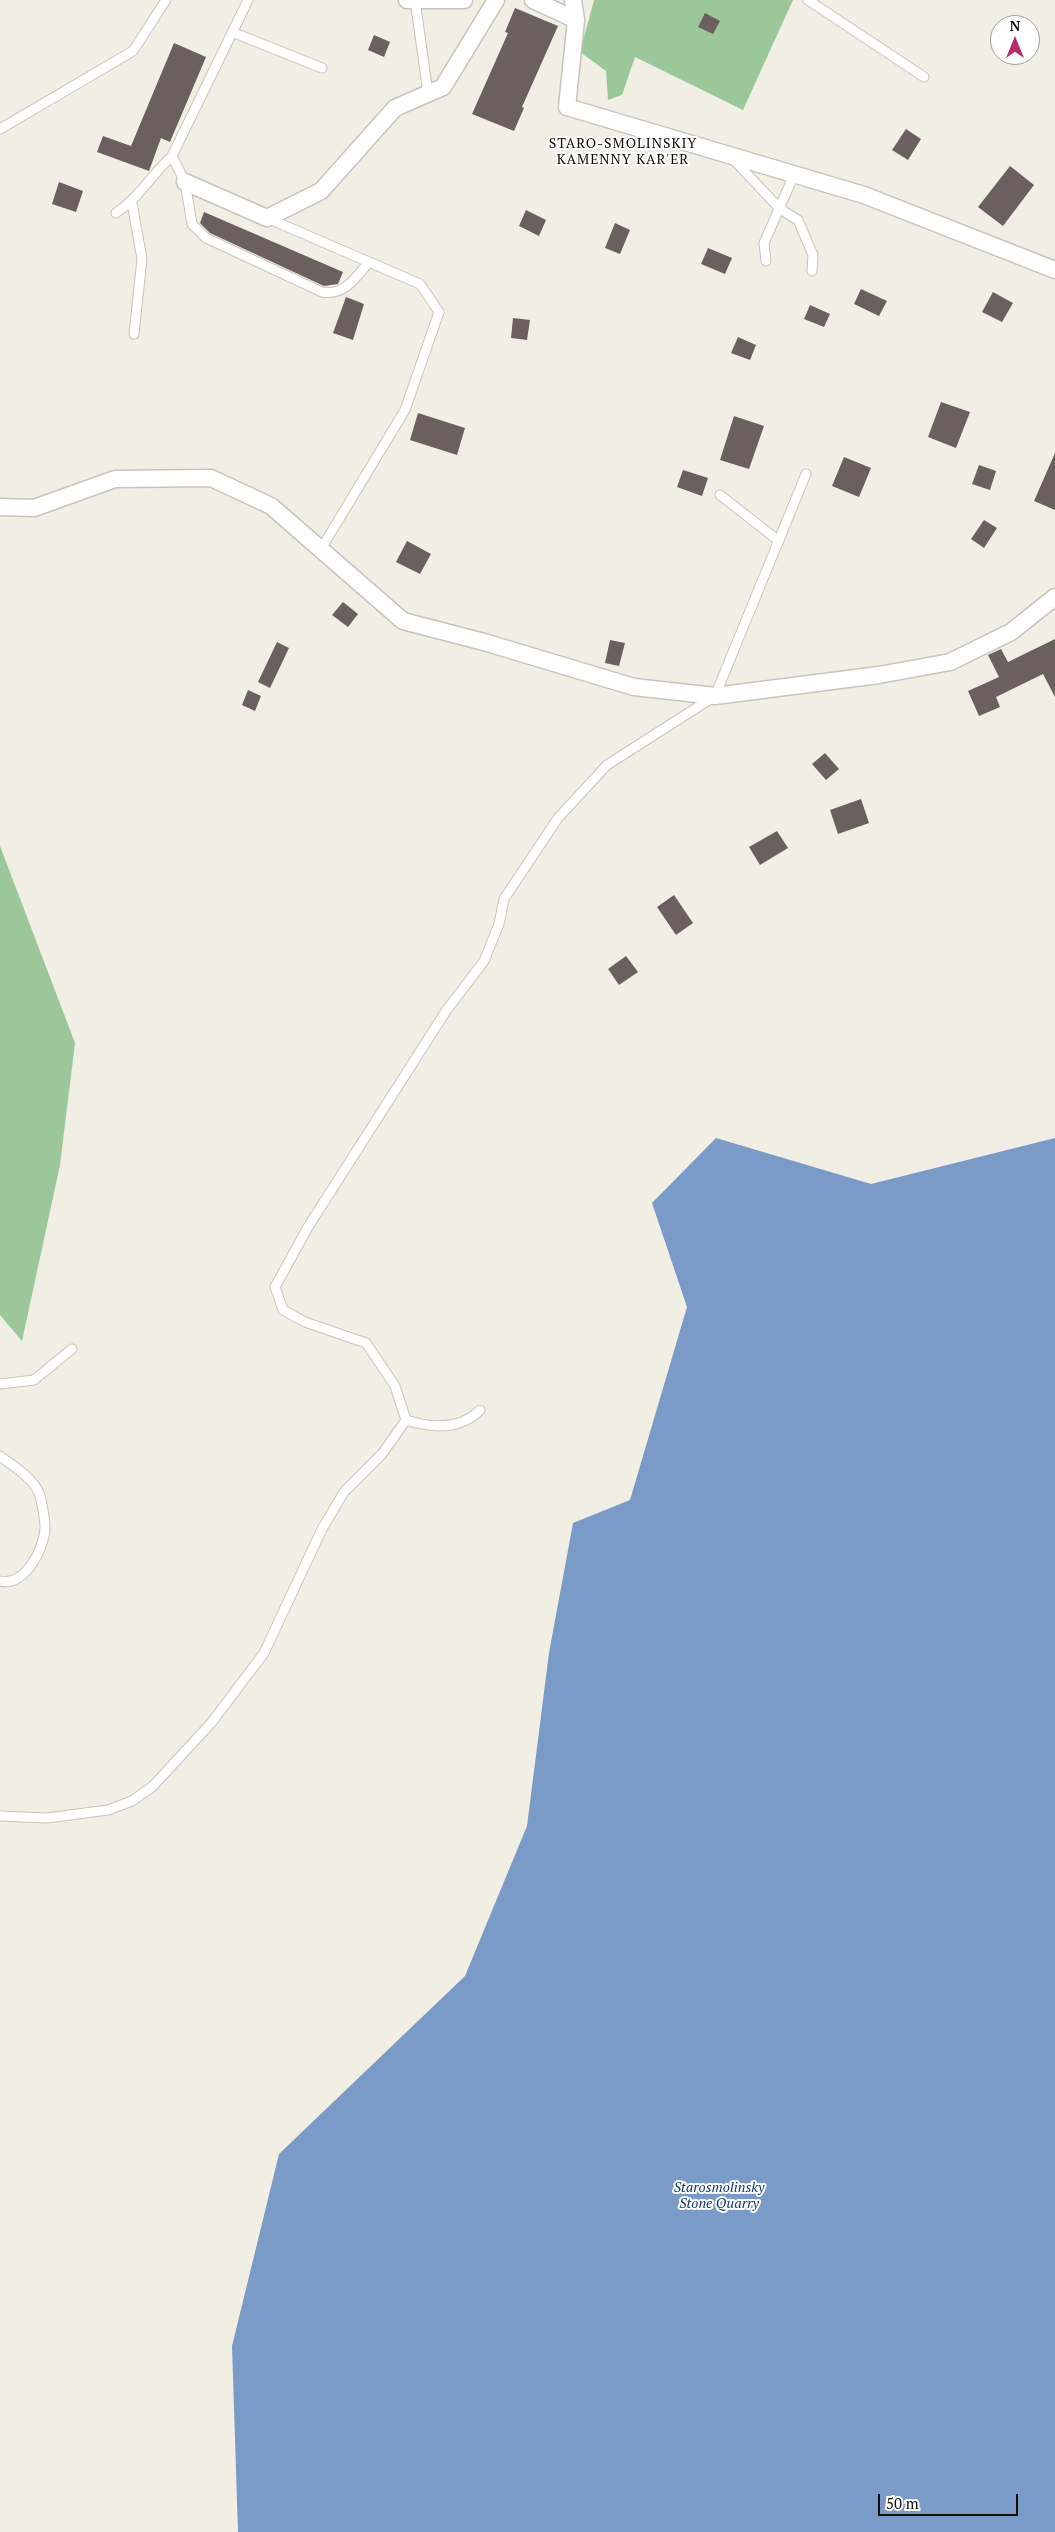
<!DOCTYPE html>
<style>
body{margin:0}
#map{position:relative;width:1055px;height:2532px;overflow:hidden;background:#f1eee4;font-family:"PT Serif",serif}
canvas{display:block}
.north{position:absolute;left:990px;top:15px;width:50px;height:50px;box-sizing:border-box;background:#fff;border:1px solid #9e9e9d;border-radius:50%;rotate:0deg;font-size:14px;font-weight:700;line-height:20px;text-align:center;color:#0d0c09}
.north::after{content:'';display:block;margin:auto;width:18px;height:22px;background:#b62c69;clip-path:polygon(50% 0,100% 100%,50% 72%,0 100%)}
.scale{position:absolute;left:878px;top:2494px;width:140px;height:22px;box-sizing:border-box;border:2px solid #0d0c09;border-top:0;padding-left:6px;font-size:15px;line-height:18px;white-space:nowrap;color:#0d0c09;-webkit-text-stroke:4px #fff;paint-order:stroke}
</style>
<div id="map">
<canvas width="1055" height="2532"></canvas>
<div class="north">N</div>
<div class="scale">50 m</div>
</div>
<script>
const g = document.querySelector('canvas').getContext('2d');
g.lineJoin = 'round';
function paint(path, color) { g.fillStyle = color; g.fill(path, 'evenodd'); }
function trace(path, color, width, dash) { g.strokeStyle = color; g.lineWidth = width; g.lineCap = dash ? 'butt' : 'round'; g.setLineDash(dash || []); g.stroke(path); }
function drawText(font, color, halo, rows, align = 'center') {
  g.font = font + ' "PT Serif",serif'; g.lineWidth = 4; g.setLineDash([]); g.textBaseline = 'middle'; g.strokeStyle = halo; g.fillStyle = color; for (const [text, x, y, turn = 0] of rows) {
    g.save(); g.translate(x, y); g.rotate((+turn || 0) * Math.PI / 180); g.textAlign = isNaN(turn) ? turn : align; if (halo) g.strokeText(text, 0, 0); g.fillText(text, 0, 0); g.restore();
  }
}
const forest = new Path2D(`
 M594,0H793L743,110L635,57L622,95L608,100L606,71L580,52Z
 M0,846L75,1043L60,1165L22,1341L0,1315Z`);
const water = new Path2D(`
 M716,1138L871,1184L1055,1138V2532H238L232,2346L279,2154L465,1976L527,1826L549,1653L573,1523L630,1500L687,1307L652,1203Z`);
const building = new Path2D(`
 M515,8L558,26L522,107L524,108L514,131L472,114L508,33L505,32Z
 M705,13L720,21L713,34L698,27Z
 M374,35L390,42L384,57L368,50Z
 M174,43L206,57L170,142L161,138L149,171L97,152L103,136L131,146Z
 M906,129L921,139L908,160L892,150Z
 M1010,166L1034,185L1003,226L978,207Z
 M59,182L83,191L76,212L52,204Z
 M526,210L546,220L539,236L519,226Z
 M204,212L343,272L338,284L324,286L210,233L200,223Z
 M615,223L630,230L620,254L605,248Z
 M708,248L732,258L725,274L701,264Z
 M861,289L887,301L879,316L854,304Z
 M993,292L1013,303L1002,322L982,312Z
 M346,297L364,304L353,340L333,333Z
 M810,305L830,314L824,327L804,319Z
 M513,318L530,320L527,340L511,338Z
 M738,337L756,345L750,360L731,353Z
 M941,402L970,412L956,448L928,437Z
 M418,413L465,428L457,455L410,440Z
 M734,416L764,426L749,469L720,460Z
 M1055,453V510L1034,501Z
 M844,457L871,468L859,497L832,486Z
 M979,465L996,471L990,490L972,484Z
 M683,470L708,478L702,496L677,487Z
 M984,520L997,528L984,548L971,539Z
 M407,541L431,554L420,574L396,562Z
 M343,602L358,614L348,627L332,615Z
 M1055,639V697L1043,674L996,697L1000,707L979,716L968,691L999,677L988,655L1001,649L1008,662Z
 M610,640L625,643L619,666L605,663Z
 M277,642L289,648L270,688L258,682Z
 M248,690L261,696L255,711L242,705Z
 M825,753L839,769L826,780L812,764Z
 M861,799L869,823L838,834L830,810Z
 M777,831L788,848L760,865L749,847Z
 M674,895L693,923L676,935L657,907Z
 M626,956L638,972L619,985L608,969Z`);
const service = new Path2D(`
 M415,0L428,93
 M808,0L924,77
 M232,32L322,68
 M0,129L133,51L166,0
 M172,156L248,0
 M733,159L780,209L798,220L813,255L812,271
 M132,203L142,259L134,334
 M116,213C139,198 152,174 172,156L185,182L192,224L206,238L322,292C345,296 356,277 369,262L420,284L439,312L405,410L321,549
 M267,218L369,262
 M766,261L764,243L794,175
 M720,495L779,541
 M0,1384L34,1380L72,1349
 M406,1420C431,1428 460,1430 480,1410
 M0,1456C13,1466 32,1477 39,1493C42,1502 45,1519 45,1528C44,1549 25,1587 0,1581
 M0,1816L47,1818L108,1810L132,1801L153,1786L212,1722L264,1653L322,1529L344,1492L382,1454L406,1420L395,1386L366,1343L305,1322L283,1310L275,1287L308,1227L446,1011L484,961L499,924L504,899L558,818L607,765L715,696L806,474`);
const minor = new Path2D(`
 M407,0H464
 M533,0L576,20
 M573,0L576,20L567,107L864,195L1055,270
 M185,182L267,218L321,191L395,108L443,87L496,0
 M0,507L34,508L115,479L211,478L271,506L403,621L484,642L634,687L715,696L879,675L950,662L1011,632L1055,597`);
const neighbourhoodNames = [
 ["STARO-SMOLINSKIY",623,144],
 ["KAMENNY KAR'ER",623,160]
];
const waterNames = [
 ["Starosmolinsky",719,2188],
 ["Stone Quarry",719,2204]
];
paint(forest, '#9cc79b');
paint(water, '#7a9ac7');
paint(building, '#6b605f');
trace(service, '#c7c4ba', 11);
trace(minor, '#c7c4ba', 19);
trace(service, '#fff', 9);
trace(minor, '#fff', 16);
g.letterSpacing = '1px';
drawText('14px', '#0d0c09', '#fff', neighbourhoodNames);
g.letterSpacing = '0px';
drawText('italic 14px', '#0d386e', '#fff', waterNames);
</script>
